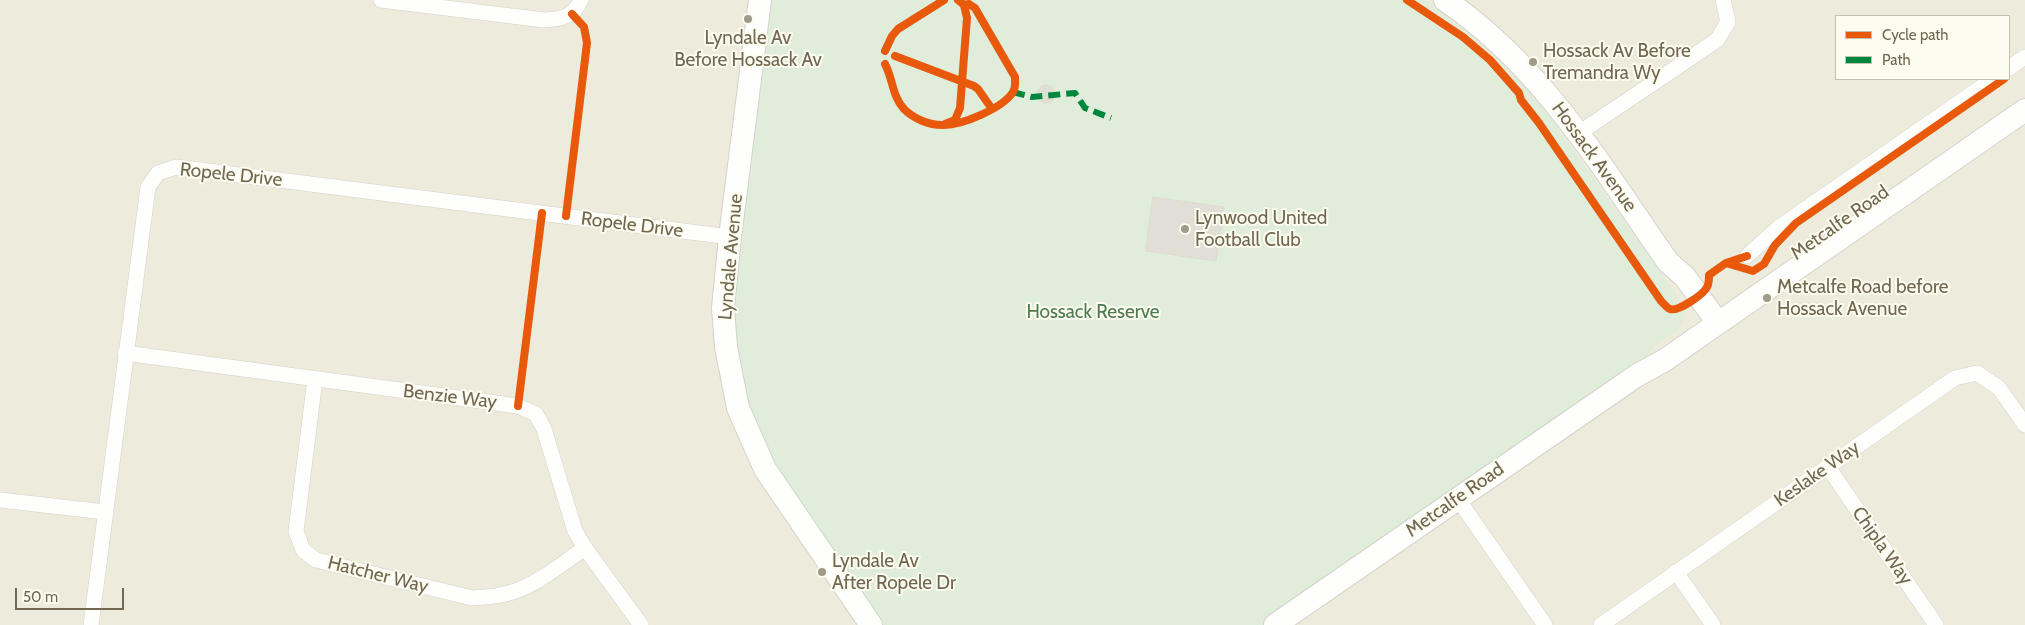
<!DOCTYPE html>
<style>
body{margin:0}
#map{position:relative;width:2025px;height:625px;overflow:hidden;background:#f6f6ee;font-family:Cabin,sans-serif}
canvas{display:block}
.legend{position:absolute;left:1835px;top:15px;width:175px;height:65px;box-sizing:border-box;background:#fdfcf1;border:1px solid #c5c1b1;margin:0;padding:6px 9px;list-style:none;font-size:15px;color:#726851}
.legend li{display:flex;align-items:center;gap:10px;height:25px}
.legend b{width:25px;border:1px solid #c5c1b1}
.scale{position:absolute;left:15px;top:588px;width:109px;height:22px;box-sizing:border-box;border:2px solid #726851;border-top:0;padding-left:6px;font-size:15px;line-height:18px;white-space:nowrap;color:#726851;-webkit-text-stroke:4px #fdfcf1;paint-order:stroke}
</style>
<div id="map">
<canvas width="2025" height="625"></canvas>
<ul class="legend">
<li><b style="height:6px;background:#e8590c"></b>Cycle path</li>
<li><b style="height:6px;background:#00873e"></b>Path</li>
</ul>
<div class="scale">50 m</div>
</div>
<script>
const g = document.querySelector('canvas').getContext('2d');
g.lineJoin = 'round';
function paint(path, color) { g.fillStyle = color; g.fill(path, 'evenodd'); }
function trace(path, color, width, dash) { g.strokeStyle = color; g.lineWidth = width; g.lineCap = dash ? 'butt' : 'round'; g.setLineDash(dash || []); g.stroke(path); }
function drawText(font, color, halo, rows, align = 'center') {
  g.font = font + ' Cabin,sans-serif'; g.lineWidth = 4; g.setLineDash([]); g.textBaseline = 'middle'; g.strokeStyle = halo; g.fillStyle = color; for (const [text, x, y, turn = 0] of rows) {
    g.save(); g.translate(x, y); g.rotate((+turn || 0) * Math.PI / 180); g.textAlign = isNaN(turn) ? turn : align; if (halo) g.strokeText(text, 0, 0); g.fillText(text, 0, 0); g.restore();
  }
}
const residential = new Path2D(`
 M0,0H2025V625H0ZM1836,16H2009V79H1836Z`);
const green = new Path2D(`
 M768,0H1425L1476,41L1516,78L1551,118L1670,286L1684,309V318L1679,329L1655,345L1635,374L1265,625H882L799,506L771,461L752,422L740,381L731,310Z`);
const building = new Path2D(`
 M1037 94a9 9 0 1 1 18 0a9 9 0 1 1-18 0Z
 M1153,197L1224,207L1216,261L1146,251Z`);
const street = new Path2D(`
 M381,0L544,20C561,19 574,17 581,0
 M2009,68L2025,57
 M1579,133L1717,40L1728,22L1723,0
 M1747,256L1778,228L1993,79
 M125,353L518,406L536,414L544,429L575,531L585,548L641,625
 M315,379L296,531L303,550L316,560L472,598C488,597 503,596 518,590C542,581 564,562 585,548
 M1828,467L1936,625
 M1458,499L1545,625
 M0,500L105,512
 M1676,572L1713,625
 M91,625L148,187L158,173L176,167L730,237
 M1601,625L1955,378L1977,373L1999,388L2025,425`);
const secondary = new Path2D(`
 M760,0L730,237L723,308L726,347L738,408L765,469L871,625
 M1445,0C1543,67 1601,166 1668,262L1685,277L1718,323
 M1275,625L1636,376L1665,360L2025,110`);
const quiet = new Path2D(`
 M1013,92L1032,97L1075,93L1085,108L1111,118`);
const cycleway = new Path2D(`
 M1407,0L1463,37L1490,60L1519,93L1521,100L1539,123L1661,301C1664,304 1667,308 1670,309C1678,312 1704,294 1707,287C1709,284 1709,279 1709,275L1726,263L1747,256
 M885,51L892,36L898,29L944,0
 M895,56L974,86L978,89L992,109
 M885,64C893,79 892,96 904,109C914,119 929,125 942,125C961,126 1003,108 1013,92C1016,87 1015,82 1015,77L975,8L969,4L964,5
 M945,124L955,120L960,108L967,18L964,5L958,0
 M566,216L587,43L584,27L572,14
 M1726,263L1753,271L1764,264L1775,245L1796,223L2004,79
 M518,406L542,213`);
const markers = [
 [748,19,5,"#a09a88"],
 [1533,62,5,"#a09a88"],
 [1185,229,5,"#a09a88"],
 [1767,298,5,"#a09a88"],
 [822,572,5,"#a09a88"]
];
const poiNames = [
 ["Lyndale Av",748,38,"center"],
 ["Before Hossack Av",748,60,"center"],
 ["Hossack Av Before",1543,51],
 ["Tremandra Wy",1543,73],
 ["Lynwood United",1195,218],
 ["Football Club",1195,240],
 ["Metcalfe Road before",1777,287],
 ["Hossack Avenue",1777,309],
 ["Lyndale Av",832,561],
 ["After Ropele Dr",832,583]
];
const streetNames = [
 ["Hossack Avenue",1594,157,54],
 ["Ropele Drive",231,175,6],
 ["Metcalfe Road",1840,223,-35],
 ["Ropele Drive",632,225,7],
 ["Lyndale Avenue",731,257,-85],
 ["Benzie Way",450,397,7],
 ["Keslake Way",1817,474,-35],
 ["Metcalfe Road",1455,500,-35],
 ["Chipla Way",1882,546,55],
 ["Hatcher Way",378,575,14]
];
const parkNames = [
 ["Hossack Reserve",1093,312]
];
paint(residential, '#edebdb');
paint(green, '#dfedda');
paint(building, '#e1dfd5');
trace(building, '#dedcd1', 1);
trace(street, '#d4d3cb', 16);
trace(secondary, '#d4d3ca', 24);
trace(street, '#fefefc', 15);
trace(secondary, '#fefefc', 22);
trace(quiet, '#00873e', 6, [12, 6]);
trace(cycleway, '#e8590c', 8);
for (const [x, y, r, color] of markers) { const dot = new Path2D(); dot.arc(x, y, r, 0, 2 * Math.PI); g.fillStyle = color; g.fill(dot); trace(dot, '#fdfcf1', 2); }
drawText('19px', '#726851', '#fdfcf1', poiNames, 'left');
drawText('19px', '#726851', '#fdfcf1', streetNames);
drawText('19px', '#4e7b50', '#fdfcf1', parkNames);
</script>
